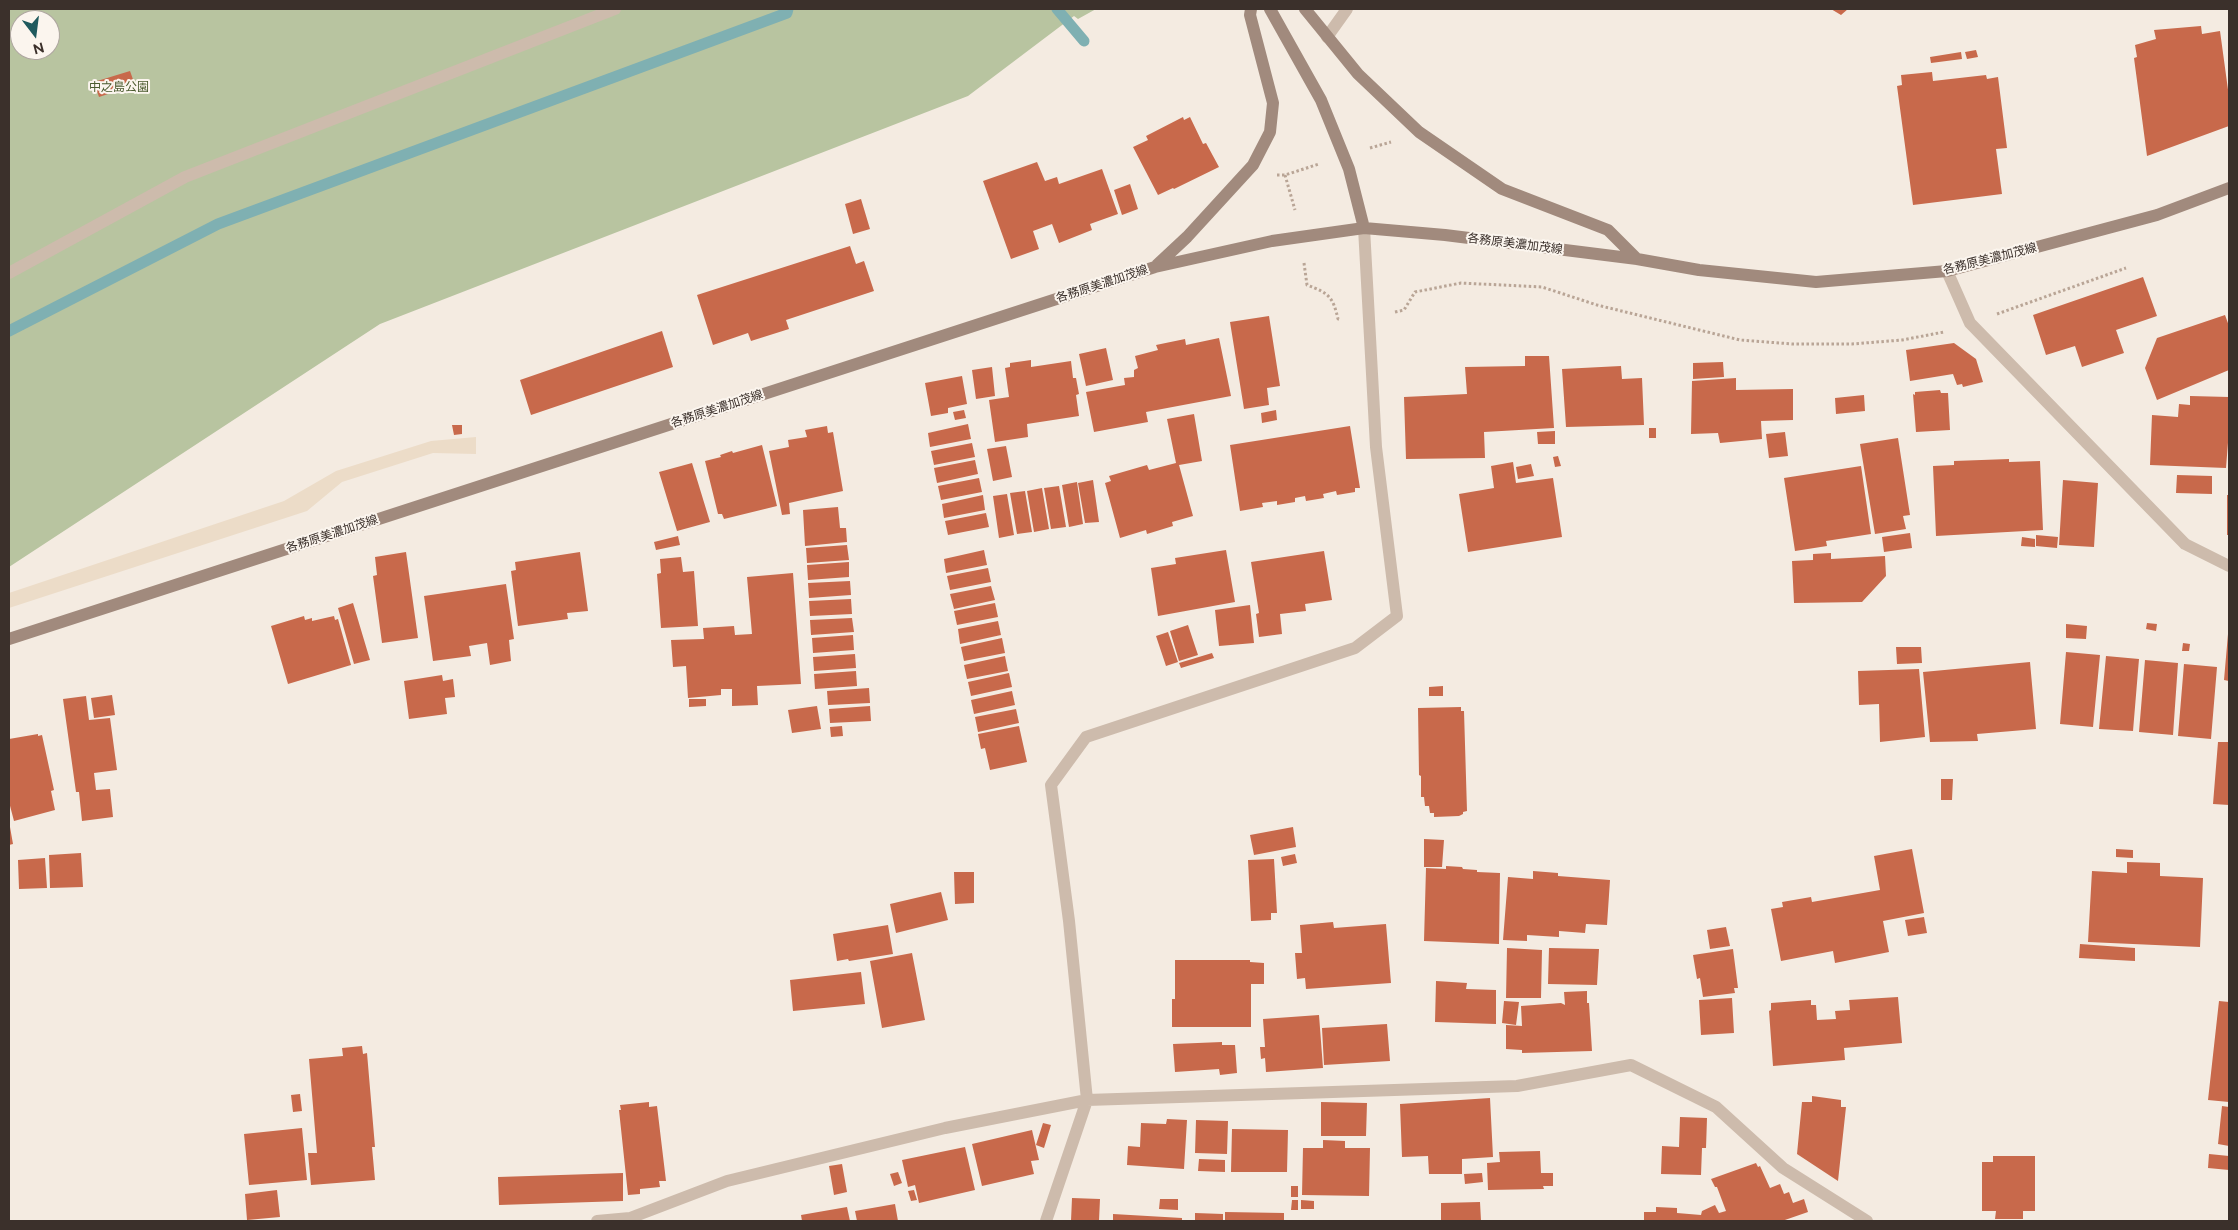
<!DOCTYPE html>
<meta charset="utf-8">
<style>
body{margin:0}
#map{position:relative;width:2238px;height:1230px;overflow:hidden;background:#f4ebe1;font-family:Raleway,sans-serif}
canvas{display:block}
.frame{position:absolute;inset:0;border:10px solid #3b302b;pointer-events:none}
.north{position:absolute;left:10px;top:10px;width:50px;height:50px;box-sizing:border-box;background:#fbf5ee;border:1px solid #aea6a0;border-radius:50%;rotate:165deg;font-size:14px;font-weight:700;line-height:20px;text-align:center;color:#3b302b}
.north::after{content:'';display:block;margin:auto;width:18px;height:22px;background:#1f5a5e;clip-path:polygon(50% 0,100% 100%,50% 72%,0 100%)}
</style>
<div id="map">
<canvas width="2238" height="1230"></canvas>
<div class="frame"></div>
<div class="north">N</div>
</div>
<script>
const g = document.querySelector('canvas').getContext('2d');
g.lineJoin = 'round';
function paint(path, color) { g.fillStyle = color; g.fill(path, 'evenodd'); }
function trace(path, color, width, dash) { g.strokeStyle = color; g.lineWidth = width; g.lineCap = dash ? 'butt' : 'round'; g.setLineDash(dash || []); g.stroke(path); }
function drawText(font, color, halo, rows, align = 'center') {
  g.font = font + ' Raleway,"Noto Sans JP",sans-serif'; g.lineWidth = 4; g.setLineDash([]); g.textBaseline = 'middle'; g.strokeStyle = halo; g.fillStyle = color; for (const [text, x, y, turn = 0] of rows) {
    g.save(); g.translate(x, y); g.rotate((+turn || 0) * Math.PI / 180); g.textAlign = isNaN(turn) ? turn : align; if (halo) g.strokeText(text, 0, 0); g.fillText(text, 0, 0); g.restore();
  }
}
const green = new Path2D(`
 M9,9H1096L1078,19L1074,16L968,96L380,324L9,567ZM20,20H50V50H20Z`);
const plaza = new Path2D(`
 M476,437V454L433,453L342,482L307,511L9,608V593L284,501L336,471L431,441Z`);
const stream = new Path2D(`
 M1057,9L1084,41
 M9,331L218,224L787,13L788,9`);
const building = new Path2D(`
 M1831,9H1848L1841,15Z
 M2201,26L2202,34L2220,31L2229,97V126L2147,156L2134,58L2137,57L2135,45L2156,39L2154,30Z
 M1976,50L1978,57L1967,59L1965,52Z
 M1961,52L1962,59L1931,63L1930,57Z
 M130,71L135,85L99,97L94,82Z
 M1932,72L1933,81L1986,75L1987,79L1998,77L2007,148L1996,149L2002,194L1913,205L1897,86L1902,85L1901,75Z
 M1183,117L1184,120L1190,117L1203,144L1206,143L1219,167L1174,189L1173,188L1158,195L1133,147L1148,140L1146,136Z
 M1037,162L1045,181L1057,177L1059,184L1102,169L1118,214L1090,224L1092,230L1059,243L1052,224L1033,231L1039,249L1011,259L983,181Z
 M1130,184L1138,209L1122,215L1114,190Z
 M861,199L870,229L853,234L845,204Z
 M850,246L856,264L864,261L874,291L786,320L789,329L751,341L748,333L713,345L697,295Z
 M2143,277L2157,316L2116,330L2124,353L2082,367L2075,346L2046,355L2033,315Z
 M2225,315L2229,326V370L2157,400L2145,368L2157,338Z
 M1269,316L1280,386L1267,388L1269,405L1244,409L1230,322Z
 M662,331L673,367L531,415L520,380Z
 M1219,338L1231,396L1146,412L1148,422L1094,432L1086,392L1125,385L1124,378L1134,377V370L1138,368L1135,356L1158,350L1156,345L1185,339L1186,345Z
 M1954,343L1976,359L1983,382L1963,387L1962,384L1957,385L1953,374L1910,381L1906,350Z
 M1106,348L1113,380L1086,386L1079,354Z
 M1525,356H1549L1554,428L1484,432L1485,458L1406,459L1404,397L1467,394L1465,367L1525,366Z
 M1031,360V367L1071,361L1073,378H1076L1079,394L1076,395L1079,416L1027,424L1028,437L995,442L989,400L1009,397L1005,368L1010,367V363Z
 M1723,362L1724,377L1693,379V363Z
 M1621,366L1622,379L1642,378L1644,425L1566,427L1562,369Z
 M992,367L995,396L976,399L972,370Z
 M962,376L967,404L948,408V413L931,416L925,383Z
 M1736,378V390L1793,389V420L1761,421L1762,439L1720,443L1718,433L1691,434L1692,381Z
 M1940,390L1941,393H1948L1950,430L1916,432L1913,394L1915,395V392Z
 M1864,395L1865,411L1836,414L1835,398Z
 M2190,396L2229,397V430L2226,468L2150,465L2152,415L2178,417L2179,404L2190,405Z
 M964,410L966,418L955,420L953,412Z
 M1276,410L1277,420L1262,423L1261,413Z
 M1194,414L1202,461L1179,465L1193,516L1172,522L1173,526L1147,534L1146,530L1120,538L1105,483L1111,481L1109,476L1147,465L1149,470L1176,463L1167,419Z
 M968,424L971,439L930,447L928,433Z
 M452,425H462V434L454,435Z
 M827,426L828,433L833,432L843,491L789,503L790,514L782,515L769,451L789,447L788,440L807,437L805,430Z
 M1350,426L1360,488H1355V492L1337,495L1336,491L1323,494L1324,498L1306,501L1305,496L1295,498V502L1277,505V501L1262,503L1263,507L1240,511L1230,445Z
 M1649,428H1656V438H1649Z
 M1555,431V444H1538L1537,432Z
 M1785,432L1788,456L1769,458L1766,434Z
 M1898,438L1910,515L1903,516L1906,529L1875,534L1860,444Z
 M972,443L975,457L934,465L931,451Z
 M762,445L777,506L724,519L722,514H718L705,461L721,457L720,455L732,451L733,453Z
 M1006,446L1012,477L993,481L987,449Z
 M1558,456L1561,466L1555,467L1553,457Z
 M2009,459V462L2040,461L2043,530L1936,536L1933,466L1954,465V461Z
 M975,460L978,474L937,483L934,468Z
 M1513,462L1516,483L1553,478L1562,537L1468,552L1459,494L1494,488L1491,466Z
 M692,463L710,522L677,531L659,472Z
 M1531,464L1534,476L1518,479L1516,467Z
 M1861,466L1871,534L1826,541L1827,546L1795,551L1784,478Z
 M2177,475L2212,476V494L2176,493Z
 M979,478L982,492L941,500L938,486Z
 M1093,480L1099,522L1085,523L1078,483Z
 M2063,480L2098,483L2094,547L2059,545Z
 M1077,482L1083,524L1069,527L1062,485Z
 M1059,486L1066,527L1051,529L1044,488Z
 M1042,488L1049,529L1034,532L1027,491Z
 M1025,491L1032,532L1017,534L1010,493Z
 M1007,494L1014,535L999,538L993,496Z
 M983,495L985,510L944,518L942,504Z
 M2227,495H2229V535H2227Z
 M838,507L840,528H846L847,542L805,546L803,510Z
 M986,513L989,527L948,535L945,521Z
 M1910,533L1912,548L1884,552L1882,537Z
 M2036,535L2058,537L2057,548L2036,546Z
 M678,536L680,545L656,550L654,542Z
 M2022,537L2035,539V547L2021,546Z
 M847,545L849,560L807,563L806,548Z
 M984,550L987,565L946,573L944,559Z
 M1226,550L1235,602L1158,616L1151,568L1176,564L1175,558Z
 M1324,551L1332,600L1305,604L1306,611L1280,614L1282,634L1259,637L1256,614L1259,613L1251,562Z
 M406,552L418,638L382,643L373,576L377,575L375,557Z
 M580,552L588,611L567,613L568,619L518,626L511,571L516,570L515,562Z
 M1831,553V559L1885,556L1886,576L1862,602L1794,603L1792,561L1813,560V554Z
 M681,557L683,572L694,571L698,626L661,628L657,574L661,573L660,559Z
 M849,562V577L808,580L807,565Z
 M988,568L991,582L950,590L947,576Z
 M793,573L801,684L757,686L758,705L732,706V689H721V695L688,698L686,666L673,667L671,640L704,639L703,628L734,626L735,635L752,634L747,577Z
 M850,581L851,595L809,598L808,583Z
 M506,584L514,639L509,640L511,661L490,665L487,643L469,646L471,656L433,661L424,596Z
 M991,586L995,600L954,609L950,594Z
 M851,599L852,614L810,616L809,601Z
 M353,603L370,660L354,664L338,608Z
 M995,603L998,617L957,625L954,611Z
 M1250,605L1254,643L1219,646L1215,610Z
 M304,616L305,620L312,618V621L334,616L335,620L338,619L351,665L288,684L271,626Z
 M852,618L854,632L811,635L810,620Z
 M998,621L1001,635L960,644L958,629Z
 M2147,623L2157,624L2156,631L2146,629Z
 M2066,624L2087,626L2086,639L2066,638Z
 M1188,625L1198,655L1179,661L1170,631Z
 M1168,632L1178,662L1166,666L1156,636Z
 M2228,634L2229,635V681L2224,680Z
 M853,635L854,650L813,653L812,638Z
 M1002,638L1005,653L964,661L961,647Z
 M2183,643L2190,644L2189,651H2182Z
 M1896,647H1921L1922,663L1897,664Z
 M2066,652L2100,655L2093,727L2060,724Z
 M1212,653L1214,658L1181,668L1179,663Z
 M855,654L856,668L814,671L813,657Z
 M1005,656L1008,671L967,679L964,665Z
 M2106,656L2139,659L2133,731L2099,729Z
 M2145,660L2178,663L2173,735L2139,732Z
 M2030,662L2036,729L1977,734L1978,741L1930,742L1923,672Z
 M2184,664L2217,667L2211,739L2178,736Z
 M1919,669L1925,737L1880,742L1879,704L1859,705L1858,671Z
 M856,671L857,686L815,689L814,674Z
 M1009,673L1012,687L971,696L968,682Z
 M442,675L443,681L453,679L455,697L445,698L447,714L409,719L404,681Z
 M1443,686V696H1429V687Z
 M869,688L870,703L828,705L827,691Z
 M1012,691L1015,705L974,714L971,700Z
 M112,695L115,715L94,718L91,698Z
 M86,696L89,720L110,718L117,770L94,773L96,790L110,789L113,817L82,821L79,792H76L63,699Z
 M689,699H706V706L689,707Z
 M817,706L821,729L792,733L788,710Z
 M870,706L871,721L830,723L829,709Z
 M1461,707V711H1464L1467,811L1463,812V814L1459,816L1434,817V813H1430L1429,806H1425L1424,797H1421V776L1419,775L1418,708Z
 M1016,709L1019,723L978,732L975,717Z
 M842,726L843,736L831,737L830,727Z
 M1019,726L1027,762L990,770L985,748L981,749L978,734Z
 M38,734V736L42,735L54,790L51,791L55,810L14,821L9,802V739Z
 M2218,742H2229V805L2213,804Z
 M1941,779H1953L1952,800H1941Z
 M9,827H10L13,844L9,845Z
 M1293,827L1296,847L1254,855L1250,835Z
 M1424,839L1444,840L1442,867H1424Z
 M1912,849L1924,913L1883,921L1889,952L1835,963L1833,951L1781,961L1771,909L1783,907L1782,902L1811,897L1812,902L1880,890L1874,856Z
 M2116,849L2133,850V858L2116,857Z
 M81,853L83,887L50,888L49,855Z
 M1295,854L1297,863L1283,866L1281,857Z
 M45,858L47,888L19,889L18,860Z
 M1274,859L1277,913H1271V920L1251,921L1248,860Z
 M2127,862L2160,863V876L2203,878L2200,947L2088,942L2092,871L2127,873Z
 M1446,866L1462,867L1463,869L1477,870V872L1500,873L1499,944L1424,941L1426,868L1446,869Z
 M1533,871L1558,873V876L1610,880L1607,925L1586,924L1585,933L1559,931V937L1527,935V941L1503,940L1508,877L1533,879Z
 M954,872H974V903L955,904Z
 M941,892L948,920L896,933L890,904Z
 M1924,917L1927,933L1908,936L1905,920Z
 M1333,922L1334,928L1386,924L1391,983L1306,989L1305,978L1297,979L1295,953H1302L1300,925Z
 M888,925L893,954L849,961L848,959L837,961L833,934Z
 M1726,927L1730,946L1710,949L1707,930Z
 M2080,944L2135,948V961L2079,958Z
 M1507,948L1542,950L1541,998H1506Z
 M1549,948L1599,949L1597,985L1548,984Z
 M1733,949L1738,988H1734L1735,993L1703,997L1700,978L1697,979L1693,955Z
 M912,953L925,1020L882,1028L870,961Z
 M1175,960H1250V962L1264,963V984H1251V1027H1172V999H1175Z
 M861,972L865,1004L793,1011L790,980Z
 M1436,981L1467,983L1466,989L1496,990V1024L1435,1022Z
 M1587,991V1003H1589L1592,1051L1522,1053V1050L1506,1049V1025L1522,1026L1521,1006L1561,1003L1565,1005L1564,992Z
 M1898,997L1902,1043L1844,1048L1845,1060L1773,1066L1769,1011L1771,1010V1003L1811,1000V1005H1816L1817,1020L1836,1019L1835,1011L1850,1010L1849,1000Z
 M1732,998L1734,1033L1701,1035L1699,1000Z
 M1504,1001L1519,1002L1516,1025L1502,1023Z
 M2219,1001L2229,1002V1102L2208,1100Z
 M1319,1015L1323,1068L1266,1072L1265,1058L1261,1059L1260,1047H1265L1263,1019Z
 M1387,1024L1390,1061L1324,1065L1322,1028Z
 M1222,1042V1045H1235L1237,1073L1220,1075L1219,1069L1175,1072L1173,1044Z
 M362,1046L363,1054L367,1053L375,1147H372L375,1180L311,1185L308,1153H317L309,1059L343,1056L342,1048Z
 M300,1094L302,1111L293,1112L291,1095Z
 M1812,1096L1841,1100V1107H1846L1838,1181L1797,1154L1802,1102H1812Z
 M1490,1098L1493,1157L1462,1159V1174H1429L1428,1156L1402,1157L1400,1104Z
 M649,1102V1107L657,1106L666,1181H659L660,1187L640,1189V1194L628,1195L619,1110H621L620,1105Z
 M1321,1102L1367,1103L1366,1136H1321Z
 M2222,1106L2229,1107V1146L2218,1144Z
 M1680,1117L1707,1118L1706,1148H1702L1701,1175L1661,1174L1662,1146L1679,1147Z
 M1167,1119L1187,1120L1184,1169L1127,1165L1128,1146L1140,1147L1141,1123L1166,1124Z
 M1196,1120L1228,1121L1227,1154L1195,1153Z
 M1043,1123L1051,1125L1044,1148L1036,1145Z
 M302,1128L307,1180L249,1185L244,1134Z
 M1232,1129L1288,1130L1287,1172H1231Z
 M1032,1130L1039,1160L1031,1161L1034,1174L982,1186L972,1144Z
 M1323,1140L1345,1141V1148H1370L1369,1196L1302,1195L1303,1148H1323Z
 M965,1147L975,1190L919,1203L915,1185L908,1187L902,1160Z
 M1540,1151L1541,1173H1553V1186H1543L1544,1189L1488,1190L1487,1163L1500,1162L1499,1152Z
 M2209,1154L2229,1156V1170L2208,1168Z
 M1993,1156H2035V1211H2023V1219H1995L1996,1211H1982V1162H1993Z
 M1199,1159L1225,1160V1172L1198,1171Z
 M1756,1163L1758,1167L1760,1166L1770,1188L1780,1184L1784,1194L1789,1192L1793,1203L1804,1199L1808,1212L1782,1221H1644V1212H1656V1207L1677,1208V1213L1701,1215L1702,1211L1715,1205L1719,1213L1726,1211L1717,1187H1715L1711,1179Z
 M842,1164L847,1192L834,1195L829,1166Z
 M898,1172L902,1183L894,1186L890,1174Z
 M623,1173V1201L499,1205L498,1177Z
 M1482,1173L1483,1182L1465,1184L1464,1174Z
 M1291,1186H1298V1197H1291Z
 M277,1190L280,1217L247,1220L245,1194Z
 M914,1190L917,1200L911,1201L908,1191Z
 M1072,1198L1100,1199L1099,1221H1071Z
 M1160,1199H1178V1210L1159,1209Z
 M1292,1200H1298V1210H1291Z
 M1301,1200L1314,1201V1209H1301Z
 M1480,1202L1481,1221H1441V1203Z
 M895,1204L898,1221H857L855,1211Z
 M847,1207L850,1221H802L801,1215Z
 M1225,1212L1284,1213V1221H1225Z
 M1195,1213L1223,1214V1221H1195Z
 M1113,1214L1182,1218V1221H1113Z`);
const path = new Path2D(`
 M1370,148L1391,142
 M1277,175H1285L1319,164
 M1285,175L1295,210
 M1304,263L1307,285C1329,293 1333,297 1338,319H1341
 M1395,312L1404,310L1415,292L1461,283L1542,287L1597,305L1740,340L1793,344H1852L1902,340L1944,332
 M1997,314L2126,268`);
const lane = new Path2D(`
 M9,273L185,177L615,9`);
const street = new Path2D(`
 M1327,37L1347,9
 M1947,271L1970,323L2185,544L2229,566
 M597,1221L630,1218L727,1181L945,1128L1087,1100L1517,1086L1631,1065L1716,1107L1783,1168L1867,1221
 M1046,1221L1087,1100L1069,921L1051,785L1086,737L1355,648L1397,616L1376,447L1364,228`);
const secondary = new Path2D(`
 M1270,9L1321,100L1349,169L1364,228
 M1305,9L1358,74L1419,132L1502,189L1608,230L1637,259
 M1157,265L1187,237L1253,165L1270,132L1273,103L1250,15L1251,9
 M9,639L1155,267L1272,241L1364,228L1445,235L1637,259L1699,270L1816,282L1947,271L2157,215L2229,188`);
const parkNames = [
 ["中之島公園",119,87]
];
const streetNames = [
 ["各務原美濃加茂線",1515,244,7],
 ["各務原美濃加茂線",1990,259,-14],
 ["各務原美濃加茂線",1102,284,-18],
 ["各務原美濃加茂線",717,409,-18],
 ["各務原美濃加茂線",332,534,-18]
];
paint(green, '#b8c4a0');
paint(plaza, '#ecdcc8');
trace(stream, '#7fb0b2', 11);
paint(building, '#c8694b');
trace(path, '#b9a596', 3, [2.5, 2.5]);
trace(lane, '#cdbbac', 12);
trace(street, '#cdbbac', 12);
trace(secondary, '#a18a7d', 12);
drawText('12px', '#4a5a2e', '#fbf5ee', parkNames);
drawText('12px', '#3b302b', '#fbf5ee', streetNames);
</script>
